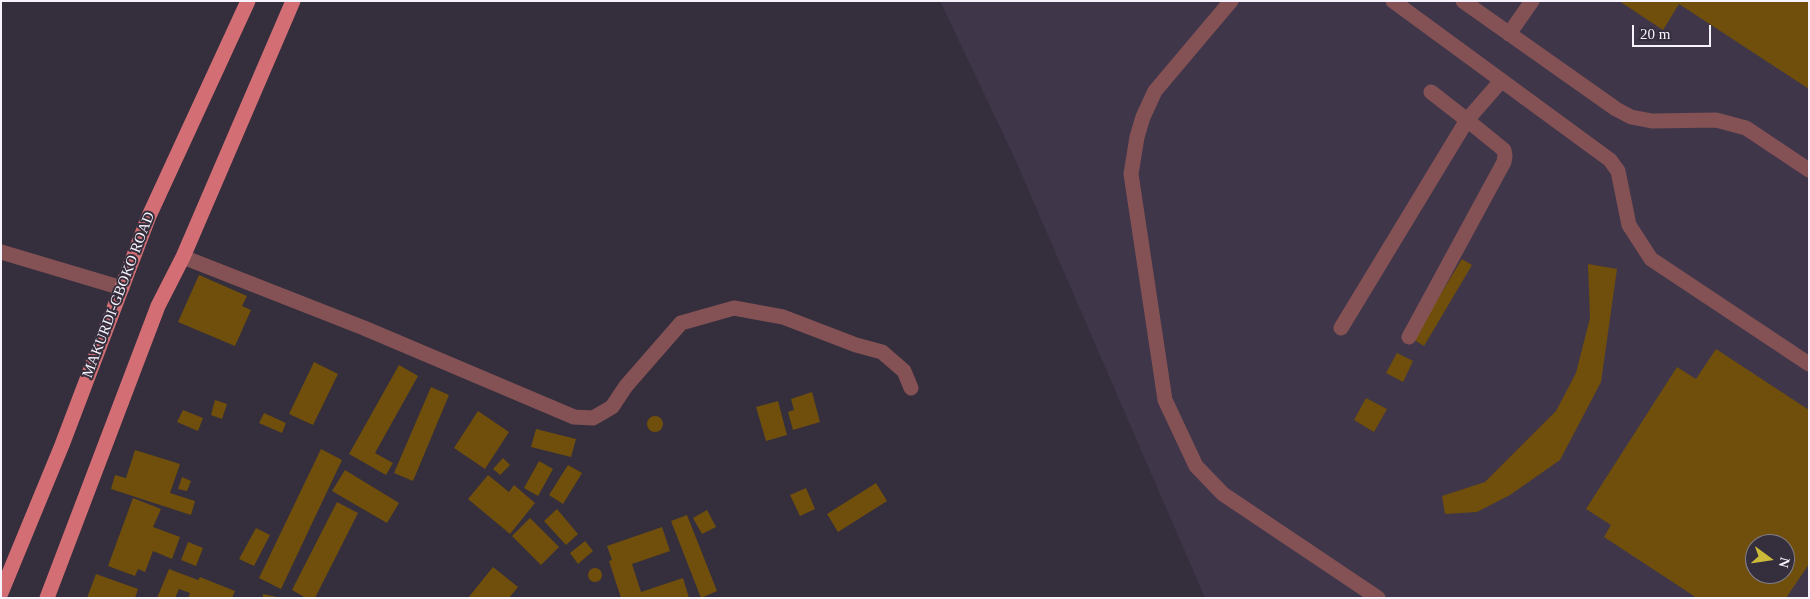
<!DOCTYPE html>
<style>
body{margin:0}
#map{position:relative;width:1810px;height:599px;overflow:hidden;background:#342e3d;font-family:"Times New Roman",serif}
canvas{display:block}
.frame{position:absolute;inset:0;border:2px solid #f7f3fc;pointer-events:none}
.north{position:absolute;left:1745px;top:534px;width:50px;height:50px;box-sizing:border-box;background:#342e3d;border:1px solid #827d89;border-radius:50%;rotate:104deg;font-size:14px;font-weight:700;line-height:20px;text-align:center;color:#f7f3fc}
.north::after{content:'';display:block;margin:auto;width:18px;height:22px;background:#cbb939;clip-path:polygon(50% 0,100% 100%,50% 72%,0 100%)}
.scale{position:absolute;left:1632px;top:25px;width:79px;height:22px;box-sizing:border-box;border:2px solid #f7f3fc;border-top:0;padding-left:6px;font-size:15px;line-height:18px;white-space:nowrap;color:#f7f3fc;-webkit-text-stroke:4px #342e3d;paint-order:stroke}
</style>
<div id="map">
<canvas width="1810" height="599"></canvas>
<div class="frame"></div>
<div class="north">N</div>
<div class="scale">20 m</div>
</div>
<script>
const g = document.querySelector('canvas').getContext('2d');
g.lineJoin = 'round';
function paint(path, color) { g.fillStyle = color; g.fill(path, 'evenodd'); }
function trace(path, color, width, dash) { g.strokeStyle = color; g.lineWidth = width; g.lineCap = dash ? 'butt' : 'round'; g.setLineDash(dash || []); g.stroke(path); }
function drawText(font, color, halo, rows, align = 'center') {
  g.font = font + ' "Times New Roman",serif'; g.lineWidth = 4; g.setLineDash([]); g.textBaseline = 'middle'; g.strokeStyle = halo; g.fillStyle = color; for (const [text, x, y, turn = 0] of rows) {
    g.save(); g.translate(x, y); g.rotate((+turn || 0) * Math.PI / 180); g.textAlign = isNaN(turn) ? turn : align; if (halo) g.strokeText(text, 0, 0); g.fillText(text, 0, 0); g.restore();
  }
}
const built = new Path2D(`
 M940,1H1809V598H1205L1015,159ZM1755,544H1785V574H1755Z`);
const building = new Path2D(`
 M1619,1H1809V89L1679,4L1663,30Z
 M1462,259L1472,265L1424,346L1413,339Z
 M1588,264L1617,269L1601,382L1560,460L1510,495L1477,512L1445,514L1442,496L1485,482L1556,411L1576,373L1590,318Z
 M199,275L247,296L242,306L251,310L235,346L178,322Z
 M1716,349L1809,410V564L1786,598H1697L1604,537L1611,525L1586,509L1677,367L1696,379ZM1755,544H1785V574H1755Z
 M1397,353L1413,361L1403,382L1386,373Z
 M314,362L338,374L313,425L289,414Z
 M399,365L418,376L375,453L393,463L386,475L349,454Z
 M431,387L449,395L413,481L394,473Z
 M812,392L820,422L793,430L788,412L794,410L791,399Z
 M1366,398L1387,409L1374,432L1354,420Z
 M215,400L227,404L222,419L211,415Z
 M778,401L787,435L766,441L756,407Z
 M183,410L203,418L198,431L177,422Z
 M478,411L509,432L485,469L454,448Z
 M264,413L286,423L282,433L259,423Z
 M647 424a8 8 0 1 1 16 0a8 8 0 1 1-16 0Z
 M536,429L576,439L571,457L531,447Z
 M321,449L342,460L281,589L259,578Z
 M135,450L180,464L170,493L195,501L191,515L111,489L115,475L126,478Z
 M503,458L510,465L500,475L493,469Z
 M539,461L553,469L538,496L524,488Z
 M568,465L582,473L563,504L549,495Z
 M345,470L399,503L387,523L332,491Z
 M488,475L509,492L514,485L535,503L510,534L468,499Z
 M182,477L191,481L187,491L178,489Z
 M876,483L887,501L838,532L827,514Z
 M806,488L815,509L800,516L790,495Z
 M133,498L161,509L153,527L180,537L172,559L153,551L145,572L138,569L135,576L108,566Z
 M337,502L358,513L315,598H306L292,590Z
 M557,509L578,534L566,545L544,521Z
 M707,510L716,527L702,534L693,518Z
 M687,515L717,591L701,598L671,521Z
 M530,518L559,547L541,565L512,536Z
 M662,527L670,551L632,564L641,592L683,578L689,598H621L609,561L612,560L607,546Z
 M256,528L270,535L254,566L239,559Z
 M585,541L593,551L578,564L570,553Z
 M188,542L203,548L196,566L181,560Z
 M493,567L518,587L509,598H468Z
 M588 575a7 7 0 1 1 14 0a7 7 0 1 1-14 0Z
 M169,569L198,580L200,577L235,591L232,598H188L190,593L179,589L175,598H157Z
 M96,574L138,589L135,598H87Z
 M263,594L277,597V598H263Z`);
const minor = new Path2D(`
 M1231,1L1155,91L1143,117L1137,137L1131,174L1165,400L1196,466L1223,494L1378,598
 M1393,1L1610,160L1618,171L1629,225L1651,259L1809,364
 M1463,1L1616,109L1631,117L1652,121L1716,120L1746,128L1809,170
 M1509,34L1532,1
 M1,252L122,288
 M183,257L364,328L574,417L593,418L612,407L626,386L681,323L734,308L783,317L856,345L882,352L904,371L911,388
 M1341,328L1467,120L1431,92
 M1409,337L1504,162L1505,156L1504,150L1467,120L1501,81`);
const major = new Path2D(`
 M1,593L62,445L149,216L248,1
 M47,598L158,306L183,257L293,1`);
const streetNames = [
 ["MAKURDI-GBOKO ROAD",119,295,-69]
];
paint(built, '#3f364a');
paint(building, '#6f4f0b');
trace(minor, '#845254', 15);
trace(major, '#d36f74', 15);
drawText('15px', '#f7f3fc', '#342e3d', streetNames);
</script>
